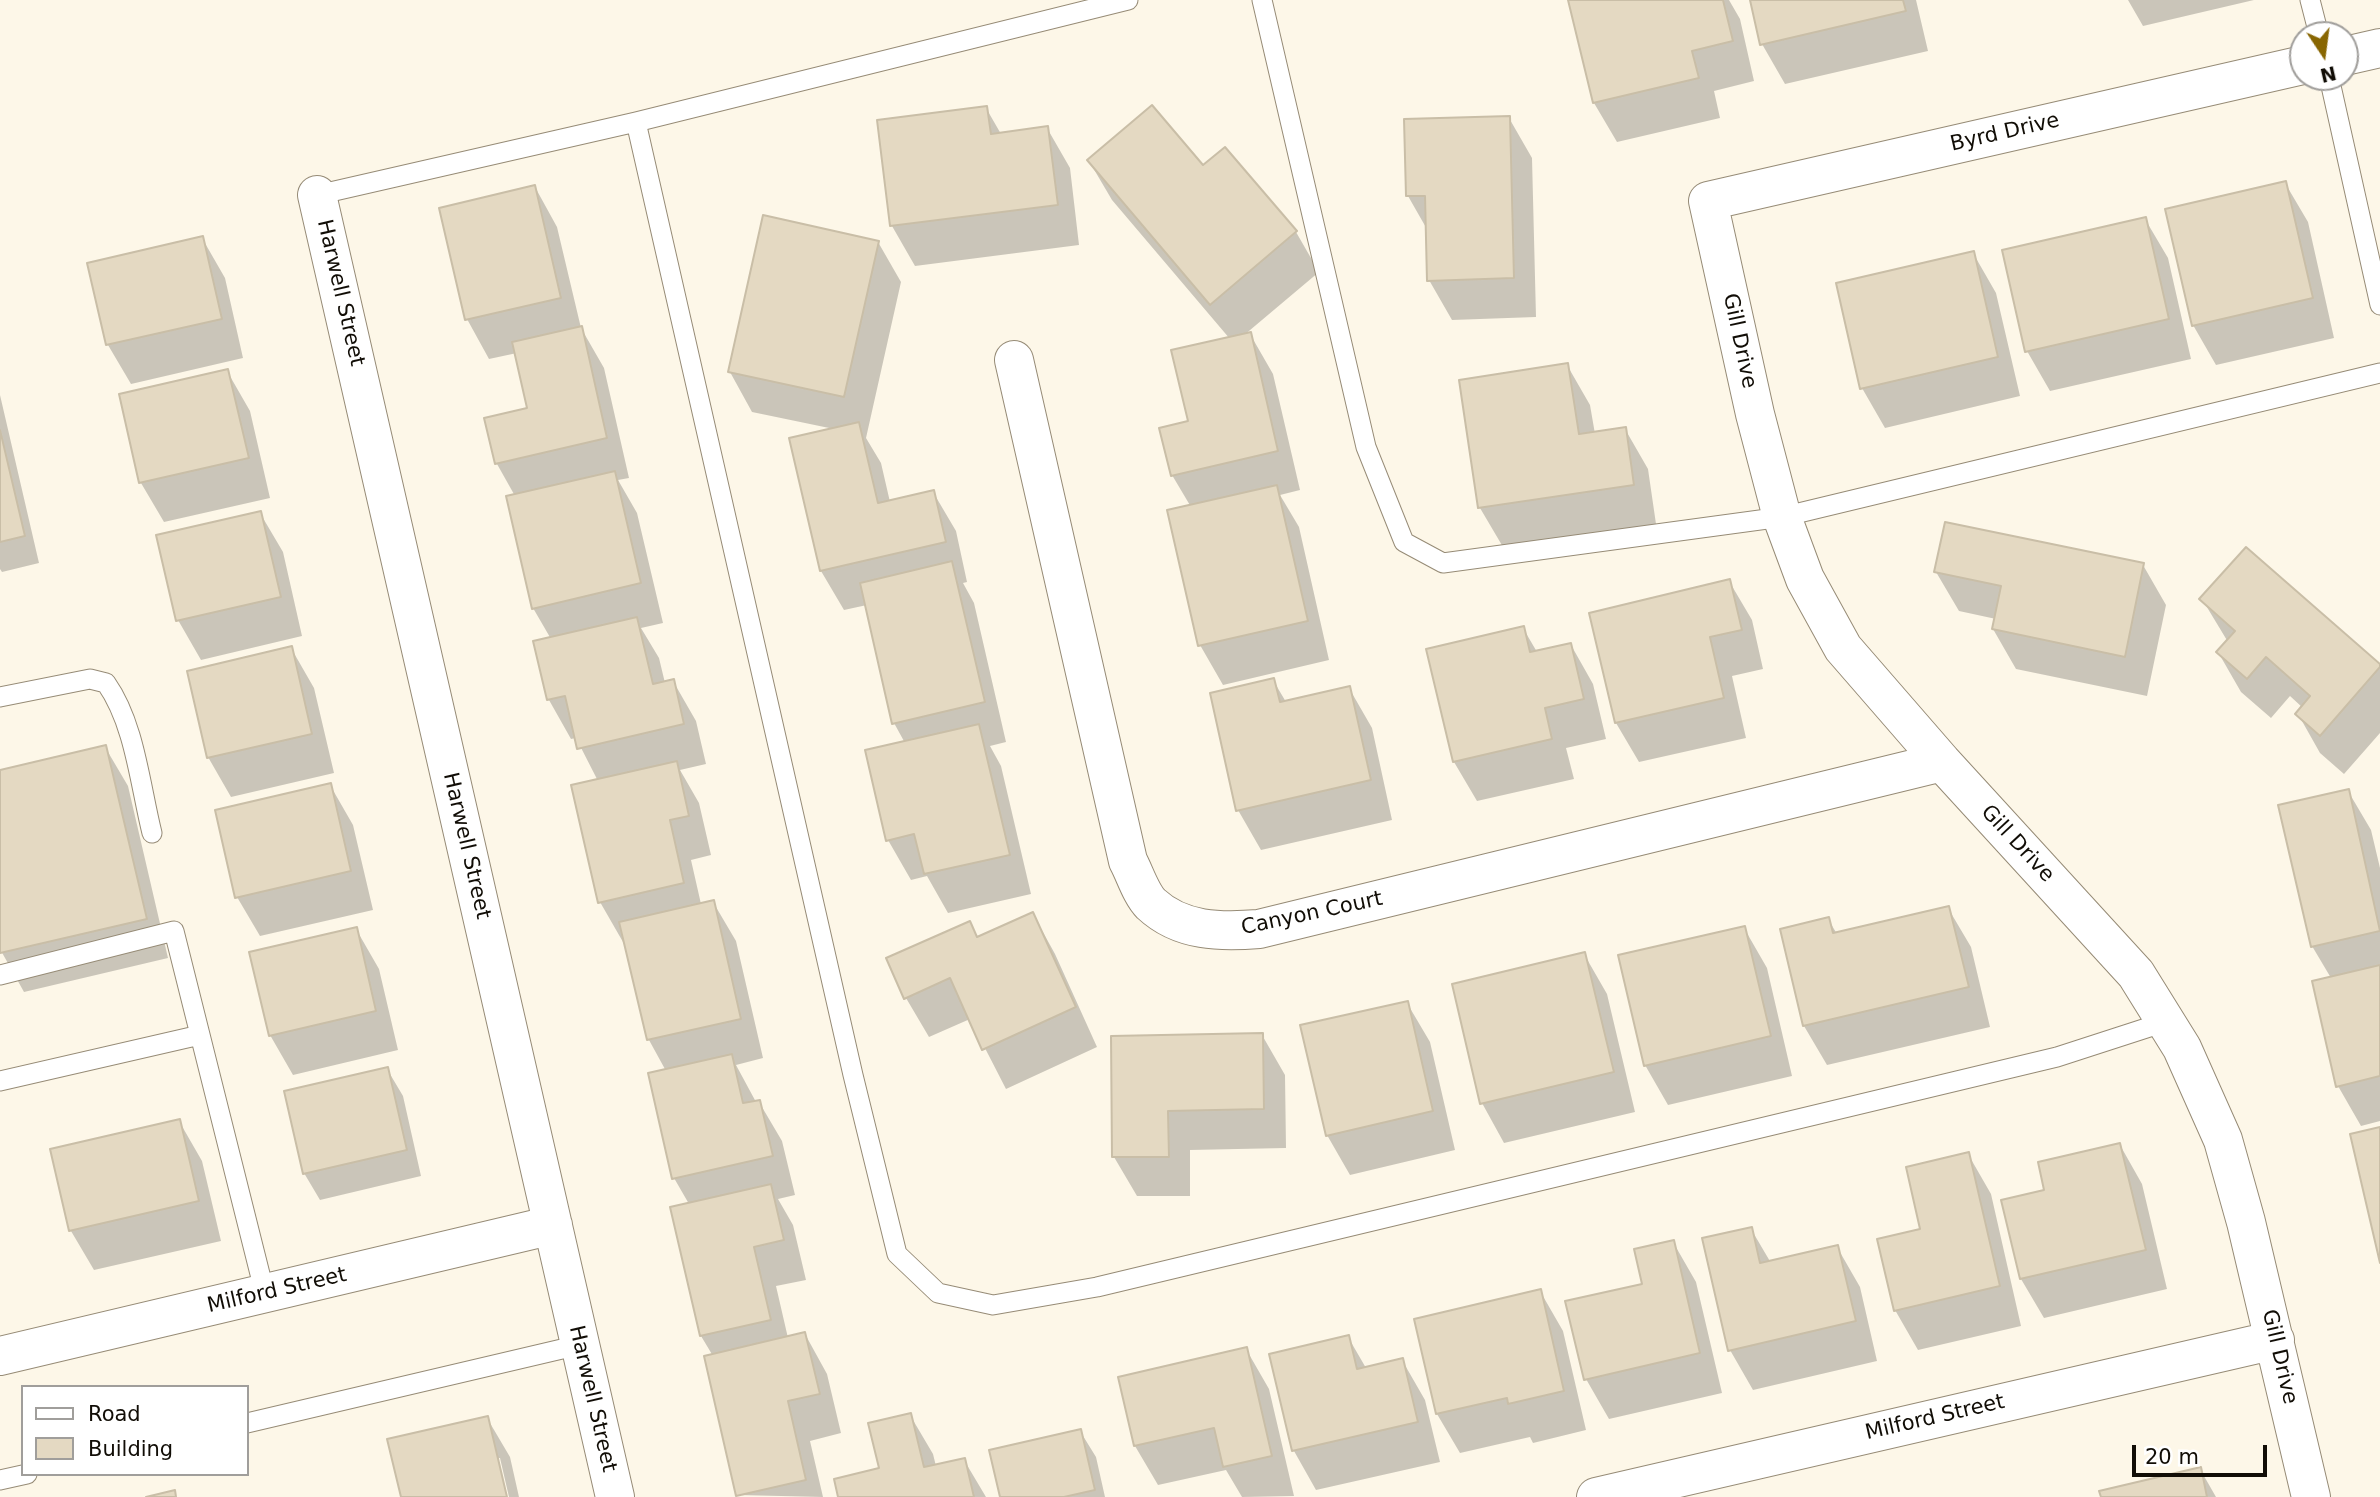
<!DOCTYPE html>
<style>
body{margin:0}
#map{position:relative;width:2380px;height:1497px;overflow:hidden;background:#fdf7e8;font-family:"DejaVu Sans",sans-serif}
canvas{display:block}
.legend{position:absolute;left:21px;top:1385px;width:228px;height:91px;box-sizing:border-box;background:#fff;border:2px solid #a09e9b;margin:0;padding:9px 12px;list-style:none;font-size:21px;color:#110d06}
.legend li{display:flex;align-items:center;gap:14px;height:35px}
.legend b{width:35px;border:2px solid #a09e9b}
.north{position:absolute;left:2289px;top:21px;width:70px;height:70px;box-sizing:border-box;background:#fff;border:2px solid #a09e9b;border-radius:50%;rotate:167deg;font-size:19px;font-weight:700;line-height:28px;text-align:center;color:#110d06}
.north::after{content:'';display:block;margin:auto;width:24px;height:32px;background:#886602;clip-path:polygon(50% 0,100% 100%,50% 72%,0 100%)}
.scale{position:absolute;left:2132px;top:1445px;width:135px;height:32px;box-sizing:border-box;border:4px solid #110d06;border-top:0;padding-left:9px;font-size:21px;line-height:24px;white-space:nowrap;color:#110d06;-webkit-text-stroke:5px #fff;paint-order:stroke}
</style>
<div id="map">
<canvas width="2380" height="1497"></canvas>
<ul class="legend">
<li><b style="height:9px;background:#fff"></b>Road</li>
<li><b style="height:19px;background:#e4d9c2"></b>Building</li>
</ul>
<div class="north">N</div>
<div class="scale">20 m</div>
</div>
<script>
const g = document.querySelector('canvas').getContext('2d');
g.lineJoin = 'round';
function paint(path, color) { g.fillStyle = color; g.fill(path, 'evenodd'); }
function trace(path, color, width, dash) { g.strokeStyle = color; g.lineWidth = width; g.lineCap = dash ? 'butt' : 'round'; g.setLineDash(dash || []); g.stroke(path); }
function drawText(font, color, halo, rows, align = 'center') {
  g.font = font + ' "DejaVu Sans",sans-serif'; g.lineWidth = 5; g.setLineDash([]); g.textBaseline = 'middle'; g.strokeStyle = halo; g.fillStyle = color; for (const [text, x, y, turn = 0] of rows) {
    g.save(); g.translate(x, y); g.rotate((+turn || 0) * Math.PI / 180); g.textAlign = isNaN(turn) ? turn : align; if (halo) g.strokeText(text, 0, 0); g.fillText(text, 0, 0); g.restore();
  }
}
const shadow = new Path2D(`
 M1570,0H1729L1740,19L1754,81L1714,91L1720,118L1617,142L1594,103Z
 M1752,0H1916L1928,51L1785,84L1762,44Z
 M2128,0H2254L2143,26Z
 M986,108L1001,134L1047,128L1070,168L1079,245L915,266L892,226L879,122Z
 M1509,118L1532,158L1536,317L1452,320L1429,280L1428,231L1408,196Z
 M1225,149L1296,232L1319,272L1243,336L1250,334L1273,374L1300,490L1280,495L1299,527L1329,660L1223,685L1200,645L1191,507L1172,475L1190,422L1230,339L1112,200L1089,161L1203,167Z
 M2285,183L2308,222L2334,338L2216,365L2193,325Z
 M535,187L557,227L581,328L604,368L629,478L618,480L637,513L663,623L641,628L659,658L665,683L673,681L696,721L706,764L680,770L699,803L711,855L691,860L701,904L713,902L736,941L763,1058L736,1065L756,1102H759L782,1141L795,1195L778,1199L793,1225L806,1280L776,1286L788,1338L805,1334L827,1374L841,1433L810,1441L823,1497L738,1495L713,1356L701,1336L689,1204L674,1178L666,1071L649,1040L626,941L623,942L600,902L598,781L576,738L571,739L549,700L535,643L551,639L533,608L515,496L497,464L486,419L530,409L517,353L489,359L467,319Z
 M2145,219L2168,258L2191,359L2050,391L2027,351Z
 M202,238L225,278L243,358L131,384L108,345Z
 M878,242L901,282L866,438L881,463L890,502L933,492L956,531L967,582L963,583L974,603L1006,742L990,746L1001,766L1031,894L948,913L927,876L911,880L888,840L905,743L894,723L867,605L844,610L821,571L834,429L752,412L730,372Z
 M1973,253L1996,293L2020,396L1885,428L1862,388Z
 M1567,365L1590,405L1595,434L1625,429L1648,469L1656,524L1503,547L1480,508L1461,381Z
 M227,371L250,411L270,498L164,522L141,483L121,396Z
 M0,395L39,563L2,572L0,569Z
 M260,513L283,552L302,636L201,660L178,620Z
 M2143,565L2166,605L2147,696L2016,669L1993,629L1996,619L1959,611L1936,572Z
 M1729,581L1752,620L1763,669L1732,676L1746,738L1639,762L1616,723Z
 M2202,599L2380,666V733L2344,774L2320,753L2298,714L2303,708L2290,696L2271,718L2241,692L2218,652L2228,642Z
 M1523,628L1537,652L1571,645L1593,684L1606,739L1566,748L1574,779L1477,801L1454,762Z
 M291,648L314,688L334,773L231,797L208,757Z
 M1273,680L1286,702L1349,688L1372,728L1392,820L1261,850L1238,810Z
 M105,747L128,786L168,958L24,992L0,949V771Z
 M330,785L353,825L373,910L260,936L237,897Z
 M2348,791L2371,830L2380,868V1121L2361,1126L2338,1086L2331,978L2312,946Z
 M1948,908L1971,947L1990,1027L1827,1065L1804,1026L1828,919L1837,934Z
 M1033,914L1055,954L1097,1047L1006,1089L970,1019L929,1037L906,998L978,939Z
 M1744,928L1767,968L1792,1076L1668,1105L1645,1065Z
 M356,929L379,969L398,1050L293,1075L270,1035Z
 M1584,954L1607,994L1635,1112L1504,1143L1482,1103Z
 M1407,1003L1430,1042L1455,1150L1350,1175L1327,1135Z
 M1262,1035L1285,1075L1286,1148L1190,1150V1196H1137L1114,1157L1112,1037Z
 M387,1069L403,1096L421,1176L320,1200L304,1173Z
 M179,1121L202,1161L221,1241L94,1270L71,1231L52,1150Z
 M2120,1145L2142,1184L2167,1289L2044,1318L2021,1279L2003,1201L2046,1191Z
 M1968,1154L1991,1194L2021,1326L1918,1350L1895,1310L1922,1231Z
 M1751,1229L1771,1263L1837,1247L1860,1287L1877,1361L1753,1390L1730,1350Z
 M1673,1242L1696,1282L1722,1393L1609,1419L1586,1379Z
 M1540,1291L1563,1331L1586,1430L1533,1443L1530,1437L1460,1453L1437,1414Z
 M1348,1337L1366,1368L1402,1360L1425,1400L1440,1462L1316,1490L1294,1451L1271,1355Z
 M1246,1349L1269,1389L1294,1496L1242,1497L1226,1470L1158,1485L1135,1446L1120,1378Z
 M910,1415L933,1454L936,1466L964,1460L986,1497H840L881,1470Z
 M487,1418L510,1457L519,1497H509L500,1458H496L506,1497H403Z
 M1080,1431L1096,1457L1105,1497H1002Z
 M2200,1469L2216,1497H2102Z`);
const building = new Path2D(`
 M1568,0H1723L1733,41L1692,51L1699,78L1593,103Z
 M1750,0H1903L1906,11L1760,45Z
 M1152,105L1203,165L1225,147L1297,231L1210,305L1087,160Z
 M987,106L991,134L1048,126L1058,205L890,226L877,120Z
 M1510,116L1514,278L1427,281L1425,196H1406L1404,119Z
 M2286,181L2313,298L2192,326L2165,209Z
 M535,185L561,298L465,320L439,208Z
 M763,215L879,241L844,397L728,372Z
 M2146,217L2169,319L2025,352L2002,250Z
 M203,236L222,319L106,345L87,263Z
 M1974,251L1998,357L1860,389L1836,283Z
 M582,326L607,438L495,464L484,418L527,408L512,342Z
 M1251,332L1278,451L1171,476L1159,428L1188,421L1171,350Z
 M1568,363L1579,434L1626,427L1634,485L1478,508L1459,380Z
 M228,369L249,458L139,483L119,394Z
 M859,422L878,503L934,490L946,542L820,571L789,438Z
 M0,430L25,536L0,542Z
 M615,471L641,583L532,609L506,496Z
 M1277,485L1308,621L1198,646L1167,510Z
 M261,511L281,597L176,621L156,535Z
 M1945,522L2144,563L2125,657L1992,629L2001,586L1934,572Z
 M2246,547L2380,664V667L2320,736L2295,714L2310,696L2266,657L2247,679L2216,652L2235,631L2199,599Z
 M952,561L985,702L892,724L860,583Z
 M1730,579L1742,630L1710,637L1724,698L1615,723L1589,613Z
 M637,617L653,684L674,679L684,724L577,749L565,696L547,700L533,641Z
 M1524,626L1530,652L1571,643L1584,699L1545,708L1552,739L1453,762L1426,649Z
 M292,646L312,734L207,758L187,671Z
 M1274,678L1280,702L1350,686L1371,780L1236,811L1210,693Z
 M979,724L1010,855L924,874L914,834L886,841L865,750Z
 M106,745L147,919L0,953V770Z
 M677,761L689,816L670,820L684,883L598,903L571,785Z
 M331,783L351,871L235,898L215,810Z
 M2349,789L2380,931L2311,947L2278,805Z
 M714,900L741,1019L647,1040L619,922Z
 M1949,906L1969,987L1803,1026L1780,929L1829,917L1833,933Z
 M1033,912L1076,1007L982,1050L950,978L904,999L886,958L970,921L977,937Z
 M1745,926L1771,1036L1644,1066L1618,955Z
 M357,927L376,1011L269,1036L249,952Z
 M1585,952L1614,1072L1480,1104L1452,984Z
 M2380,965V1076L2336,1087L2312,981Z
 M1408,1001L1433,1111L1326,1136L1300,1025Z
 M1263,1033L1264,1109L1168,1111L1169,1157H1112L1111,1036Z
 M732,1054L743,1103L760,1100L773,1156L672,1179L648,1073Z
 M388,1067L407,1150L303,1174L284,1091Z
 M180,1119L199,1201L69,1231L50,1149Z
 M2380,1127V1263L2350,1134Z
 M2120,1143L2146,1250L2020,1279L2001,1200L2044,1190L2038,1162Z
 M1969,1152L2000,1286L1894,1311L1877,1239L1920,1229L1906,1167Z
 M771,1184L784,1240L754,1247L771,1320L700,1336L670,1207Z
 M1752,1227L1760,1263L1838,1245L1856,1321L1728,1351L1702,1238Z
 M1674,1240L1700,1353L1584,1380L1565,1301L1642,1284L1634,1249Z
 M1541,1289L1564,1391L1508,1404L1507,1398L1436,1414L1414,1319Z
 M805,1332L820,1394L788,1401L806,1480L736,1496L704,1356Z
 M1349,1335L1357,1369L1403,1358L1418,1422L1292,1451L1269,1354Z
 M1247,1347L1272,1456L1223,1467L1214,1428L1134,1446L1118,1377Z
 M911,1413L924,1467L965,1458L974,1497H838L834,1479L879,1468L868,1423Z
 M488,1416L507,1497H401L387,1439Z
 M1081,1429L1095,1490L1064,1497H1000L989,1450Z
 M2201,1467L2207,1497H2101L2099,1491Z
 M175,1490L176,1497H146Z`);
const lane = new Path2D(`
 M1262,0L1366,447L1404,542L1443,563L1782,517L2380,373
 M2310,0L2319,35
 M2329,77L2380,305
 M636,122L853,1075L897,1254L938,1293L993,1305L1097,1287L2057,1057L2165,1022
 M317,195L636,122L1128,0
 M0,697L90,679L106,683C135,724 140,785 152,833
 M0,975L174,931L265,1294
 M0,1081L200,1035
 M247,1423L579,1345
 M0,1480L27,1474`);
const street = new Path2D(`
 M2345,56L2380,48
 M2303,65L1708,201L1755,414L1782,517L1805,579L1843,648L1942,762L2136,974L2182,1048L2223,1140L2246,1222L2311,1497
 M317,195L615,1497
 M1014,360L1128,861C1135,874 1141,894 1151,904C1181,932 1221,932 1259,929L1942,762
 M0,1356L553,1225
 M1596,1497L2275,1340`);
const streetNames = [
 ["Byrd Drive",2005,133,-13],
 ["Harwell Street",340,293,77],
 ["Gill Drive",1739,341,78],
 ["Gill Drive",2017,844,47],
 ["Harwell Street",466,846,77],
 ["Canyon Court",1312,914,-12],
 ["Milford Street",277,1291,-13],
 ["Gill Drive",2279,1357,77],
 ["Harwell Street",592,1399,77],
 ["Milford Street",1935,1418,-13]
];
paint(shadow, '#0003');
paint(building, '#e4d9c2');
trace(building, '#c9bea7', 2);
trace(lane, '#968b76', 21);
trace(street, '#968b76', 40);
trace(lane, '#fff', 19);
trace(street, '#fff', 38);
drawText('21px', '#110d06', '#fff', streetNames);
</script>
